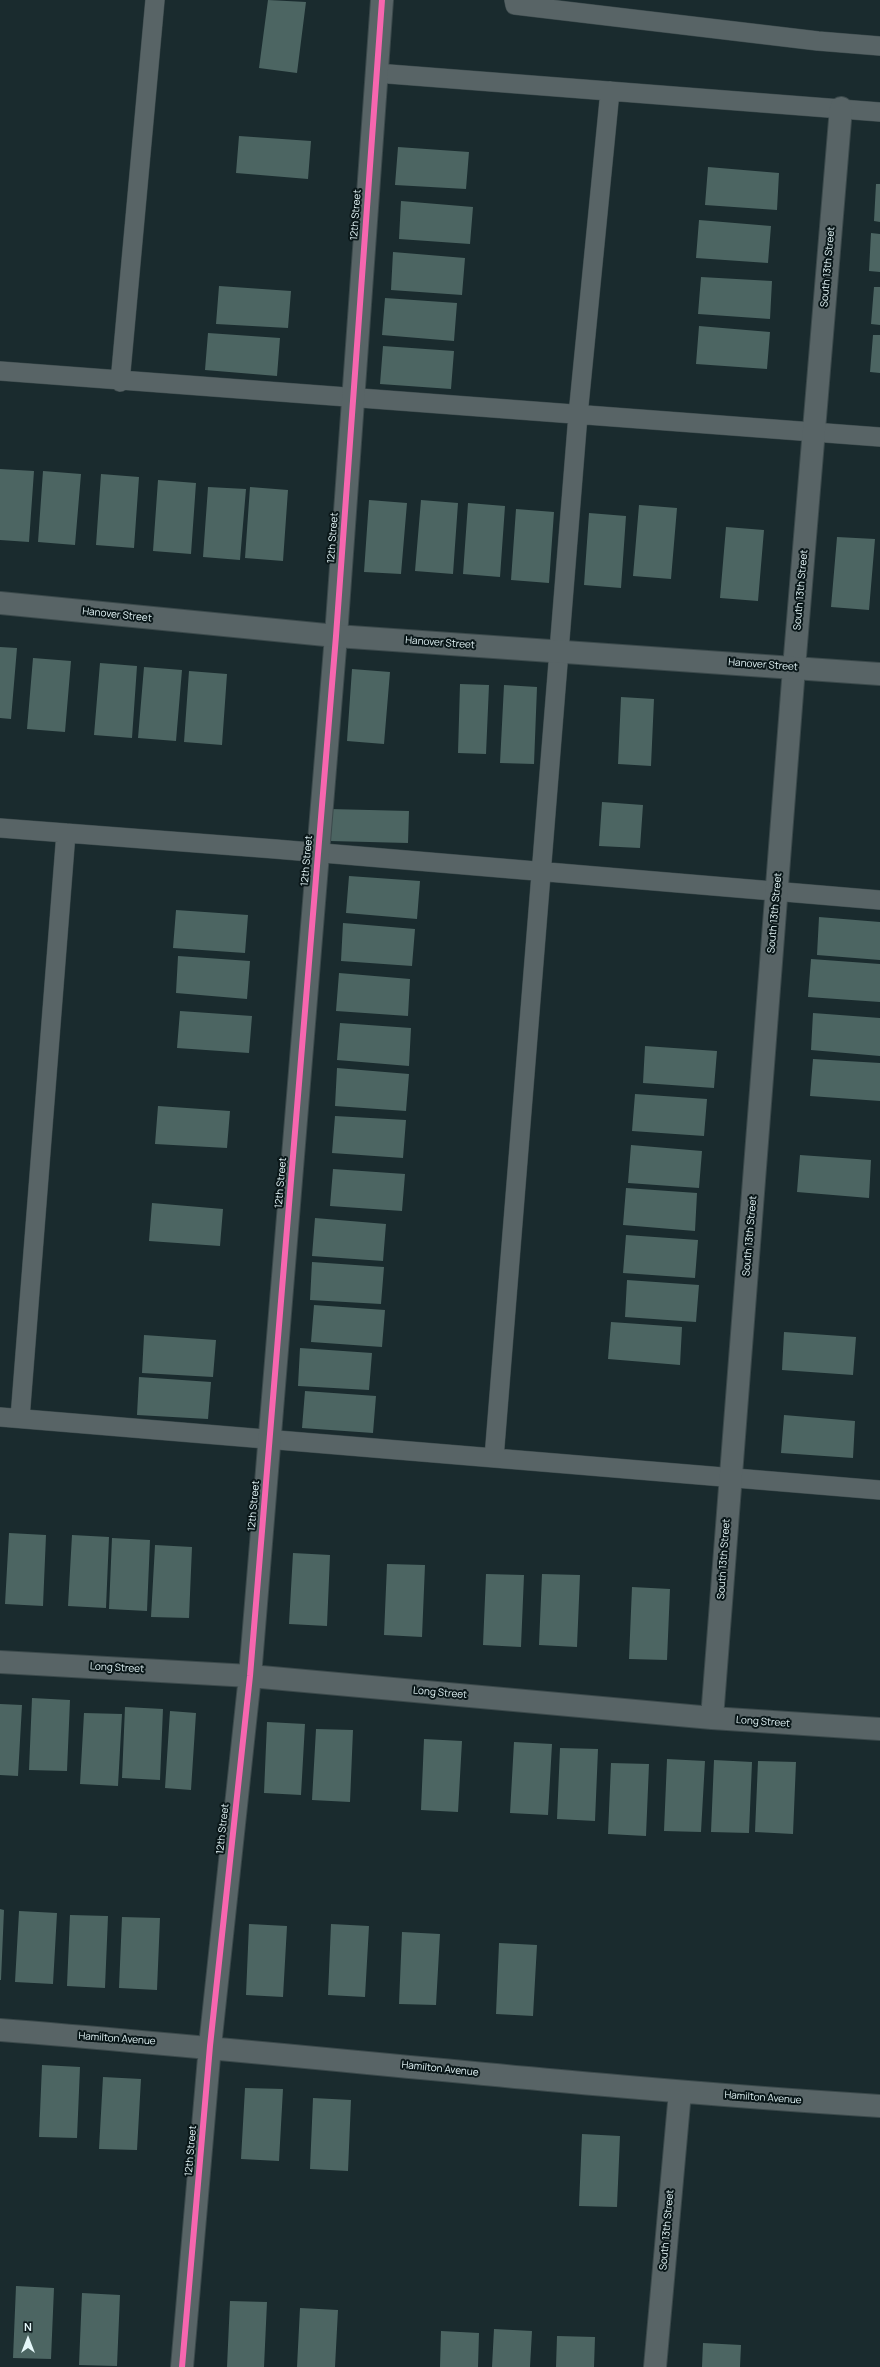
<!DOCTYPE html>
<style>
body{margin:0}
#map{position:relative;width:880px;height:2367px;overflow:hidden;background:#1a2b2e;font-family:Manrope,sans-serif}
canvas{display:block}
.north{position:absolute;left:8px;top:2319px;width:40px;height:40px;-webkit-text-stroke:3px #0a1719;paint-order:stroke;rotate:0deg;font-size:11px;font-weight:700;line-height:16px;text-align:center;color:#e5f7f9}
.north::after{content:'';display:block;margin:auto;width:14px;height:18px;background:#e5f7f9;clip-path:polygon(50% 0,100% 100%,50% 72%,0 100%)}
</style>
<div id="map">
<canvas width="880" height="2367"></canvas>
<div class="north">N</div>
</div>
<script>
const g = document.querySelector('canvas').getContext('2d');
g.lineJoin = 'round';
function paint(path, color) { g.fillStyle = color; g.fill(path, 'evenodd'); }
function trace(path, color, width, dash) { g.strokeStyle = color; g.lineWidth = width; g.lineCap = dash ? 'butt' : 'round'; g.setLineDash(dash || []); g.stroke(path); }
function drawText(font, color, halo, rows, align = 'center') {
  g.font = font + ' Manrope,sans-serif'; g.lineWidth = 4; g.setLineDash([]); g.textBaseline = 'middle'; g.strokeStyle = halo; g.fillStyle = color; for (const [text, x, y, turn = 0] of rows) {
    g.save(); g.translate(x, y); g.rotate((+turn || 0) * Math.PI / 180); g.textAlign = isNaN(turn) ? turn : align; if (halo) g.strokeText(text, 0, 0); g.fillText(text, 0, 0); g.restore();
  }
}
const building = new Path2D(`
 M268,0L306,2L297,73L259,68Z
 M239,136L311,141L308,179L236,173Z
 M398,147L469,152L466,189L395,185Z
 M708,167L779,173L777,210L705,205Z
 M876,184H880V222L874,221Z
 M401,201L473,207L470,244L399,239Z
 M699,220L771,226L768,263L696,258Z
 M871,233L880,234V272L869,271Z
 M393,252L465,258L462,295L391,290Z
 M701,277L772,281L770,319L698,314Z
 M219,286L291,291L288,328L216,324Z
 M874,287H880V325L871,324Z
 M385,298L457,303L454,341L382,335Z
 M699,326L770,332L767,369L696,364Z
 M208,333L280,338L277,376L205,370Z
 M873,335H880V373L870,372Z
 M383,346L454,351L451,389L380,384Z
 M0,469L34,471L29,542L0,540Z
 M43,471L81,474L75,545L38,542Z
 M101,474L139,477L134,548L96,545Z
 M158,480L196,483L191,554L153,551Z
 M208,487L246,489L240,560L203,557Z
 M250,487L288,490L283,561L245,558Z
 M369,500L407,503L401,574L364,572Z
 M421,500L458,503L453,574L415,571Z
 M468,503L505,506L500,577L463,574Z
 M639,505L677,508L671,579L633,576Z
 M516,509L554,512L549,583L511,580Z
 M589,513L626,516L621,588L584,585Z
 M726,527L764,530L758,601L720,598Z
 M837,537L875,539L869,610L831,607Z
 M0,647L17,648L11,719L0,718Z
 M33,658L71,661L65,732L27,729Z
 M100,663L137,666L132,738L94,735Z
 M144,667L182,670L176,741L138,738Z
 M352,669L390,672L384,744L347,741Z
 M189,671L227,674L222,745L184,742Z
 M460,684L489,685L486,754L458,753Z
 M504,685L537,687L534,764L500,763Z
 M621,697L654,699L651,766L618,764Z
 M602,802L643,805L640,848L599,846Z
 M330,809L409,811L408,843L330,841Z
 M349,876L420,881L417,919L346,913Z
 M176,910L248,915L245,953L173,948Z
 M819,917L880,922V960L817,955Z
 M343,923L415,929L412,966L341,961Z
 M178,956L250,961L247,999L176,993Z
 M811,959L880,964V1002L808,997Z
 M339,973L410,979L408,1016L336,1011Z
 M180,1011L252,1016L249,1053L177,1048Z
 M813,1013L880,1018V1056L811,1050Z
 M340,1023L411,1028L409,1066L337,1060Z
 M645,1046L717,1051L714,1088L643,1083Z
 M813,1059L880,1063V1101L810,1096Z
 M337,1068L409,1074L406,1111L335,1106Z
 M635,1094L707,1099L704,1136L632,1131Z
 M158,1106L230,1111L227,1148L155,1144Z
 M335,1116L406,1120L403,1158L332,1153Z
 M631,1145L702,1151L699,1188L628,1183Z
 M800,1155L871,1160L869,1198L797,1192Z
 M333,1169L405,1174L402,1211L330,1206Z
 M626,1188L697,1193L695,1231L623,1225Z
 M152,1203L223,1209L220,1246L149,1241Z
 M315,1218L386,1224L383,1261L312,1256Z
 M626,1235L698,1240L695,1278L623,1273Z
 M312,1262L384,1267L381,1304L310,1300Z
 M627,1280L699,1285L696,1322L625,1317Z
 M314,1305L385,1310L382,1347L311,1342Z
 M611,1322L682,1327L680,1365L608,1359Z
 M784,1332L856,1337L853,1375L782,1370Z
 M144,1335L216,1340L213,1377L142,1373Z
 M300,1348L372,1353L369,1390L298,1386Z
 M139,1377L211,1382L208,1419L137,1415Z
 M305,1391L376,1396L373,1433L302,1428Z
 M784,1415L855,1421L853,1458L781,1453Z
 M9,1533L46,1535L43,1606L5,1604Z
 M72,1535L109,1537L106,1608L68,1606Z
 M112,1538L150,1540L147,1611L109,1609Z
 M155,1545L192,1547L189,1618L151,1617Z
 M293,1553L330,1555L327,1626L289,1624Z
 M387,1564L425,1565L422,1637L384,1635Z
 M486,1574L524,1575L521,1647L483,1645Z
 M542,1574L580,1575L577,1647L539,1645Z
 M632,1587L670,1589L667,1660L629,1659Z
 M32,1698L70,1700L67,1771L29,1770Z
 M0,1704L22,1705L18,1776L0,1775Z
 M125,1707L163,1709L160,1780L122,1778Z
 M170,1711L196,1713L191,1790L165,1788Z
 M84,1713L122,1714L118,1786L80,1784Z
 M267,1722L305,1724L301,1795L264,1793Z
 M316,1729L353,1730L350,1802L312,1800Z
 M424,1739L462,1741L458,1812L421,1810Z
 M514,1742L552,1744L548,1815L510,1813Z
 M560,1748L598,1749L595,1821L557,1819Z
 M667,1759L705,1761L701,1832L664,1831Z
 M714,1760L752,1762L749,1833L711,1832Z
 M758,1761L796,1762L793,1834L755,1832Z
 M611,1763L649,1764L646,1836L608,1834Z
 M0,1909L4,1910L1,1980H0Z
 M19,1911L57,1913L53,1984L15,1982Z
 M70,1915L108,1916L105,1988L67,1986Z
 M122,1917L160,1918L157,1990L119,1988Z
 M249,1924L287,1926L283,1997L246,1995Z
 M331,1924L369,1926L365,1997L328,1995Z
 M402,1932L440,1934L436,2005L399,2004Z
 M499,1943L537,1945L533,2016L496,2014Z
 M42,2065L80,2067L77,2138L39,2137Z
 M103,2077L141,2079L137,2150L99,2149Z
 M245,2088L283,2089L279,2161L241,2159Z
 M313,2098L351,2100L348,2171L310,2169Z
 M582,2134L620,2136L617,2207L579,2206Z
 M16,2286L54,2288L51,2359L13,2358Z
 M82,2293L120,2295L117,2366L79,2365Z
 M230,2301L267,2302L264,2367H227Z
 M300,2308L338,2310L335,2367H297Z
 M494,2329L532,2331L530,2367H492Z
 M441,2331L479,2333L478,2367H440Z
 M557,2336L595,2337L594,2367H556Z
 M703,2343L741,2345L740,2367H702Z`);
const service = new Path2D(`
 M514,0L515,5L818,41L880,46
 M376,73L880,112
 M0,371L880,437
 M120,382L155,0
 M0,828L275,849L880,900
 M0,1417L880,1490
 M20,1418L66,833
 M494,1458L578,415L610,91`);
const minor = new Path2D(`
 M0,1662L250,1676L712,1718L880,1729
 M712,1718L794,668L841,108
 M0,2030C294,2053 586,2088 880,2106
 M182,2367L210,2046L250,1676L336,636L382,0
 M655,2367L680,2092`);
const tertiary = new Path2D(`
 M0,603L336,636L880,674`);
const cycleway = new Path2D(`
 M182,2367L210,2046L250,1676L336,636L382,0`);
const streetNames = [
 ["12th Street",356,215,-86],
 ["South 13th Street",828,267,-85],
 ["12th Street",333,538,-86],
 ["South 13th Street",801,590,-85],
 ["Hanover Street",117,615,6],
 ["Hanover Street",440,643,4],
 ["Hanover Street",763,665,4],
 ["12th Street",307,861,-85],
 ["South 13th Street",775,913,-85],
 ["12th Street",281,1183,-85],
 ["South 13th Street",750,1236,-85],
 ["12th Street",254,1506,-85],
 ["South 13th Street",724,1559,-86],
 ["Long Street",117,1668,3],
 ["Long Street",440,1693,5],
 ["Long Street",763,1722,4],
 ["12th Street",223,1829,-84],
 ["Hamilton Avenue",117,2039,4],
 ["Hamilton Avenue",440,2069,6],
 ["Hamilton Avenue",763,2098,4],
 ["12th Street",191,2151,-85],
 ["South 13th Street",667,2230,-85]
];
paint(building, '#4c6562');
trace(service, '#3b494b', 20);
trace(minor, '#3b494b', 24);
trace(tertiary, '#3b494b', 24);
trace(service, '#586466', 19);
trace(minor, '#586466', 22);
trace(tertiary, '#586466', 22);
trace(cycleway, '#f766af', 6);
drawText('10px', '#e5f7f9', '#0a1719', streetNames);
</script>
